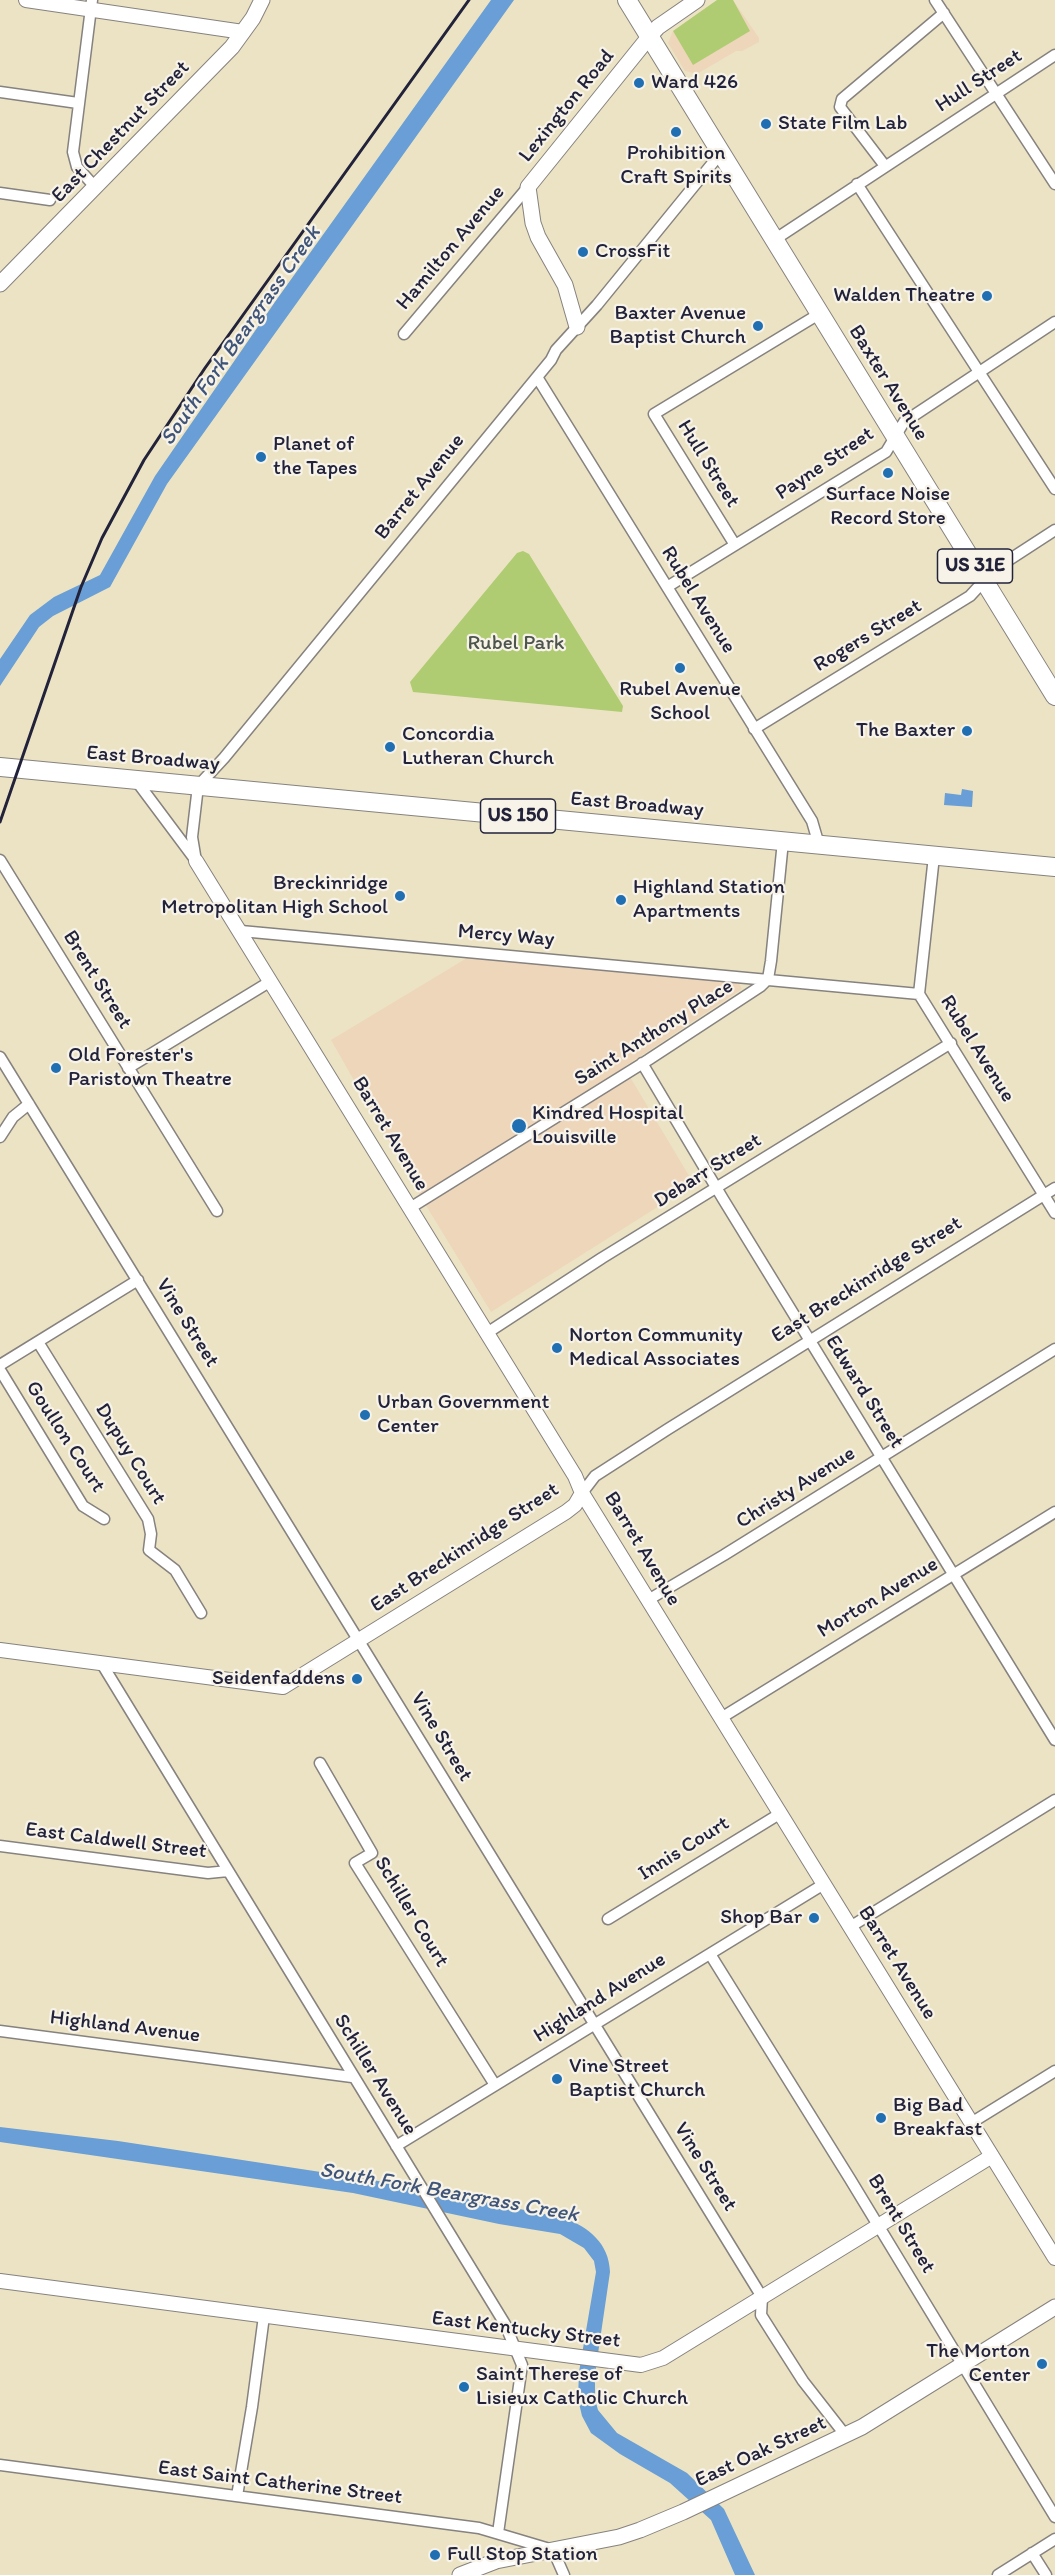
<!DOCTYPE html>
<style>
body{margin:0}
canvas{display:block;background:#ebe3c3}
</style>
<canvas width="1055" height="2575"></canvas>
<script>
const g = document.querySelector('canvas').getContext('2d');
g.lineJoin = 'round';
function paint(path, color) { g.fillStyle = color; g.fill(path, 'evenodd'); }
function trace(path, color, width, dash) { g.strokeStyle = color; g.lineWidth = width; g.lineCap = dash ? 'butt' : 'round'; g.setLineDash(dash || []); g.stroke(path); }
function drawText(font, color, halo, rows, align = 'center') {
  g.font = font + ' Itim,sans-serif'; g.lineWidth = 4.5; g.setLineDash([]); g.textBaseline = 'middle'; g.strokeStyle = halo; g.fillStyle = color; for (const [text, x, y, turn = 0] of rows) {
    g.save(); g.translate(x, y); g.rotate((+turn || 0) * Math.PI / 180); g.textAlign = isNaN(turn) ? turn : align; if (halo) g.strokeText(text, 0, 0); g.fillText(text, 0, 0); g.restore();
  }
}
const built = new Path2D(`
 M717,0H733L759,38V42L742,51H736L697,74L685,71L668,43L673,31Z
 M467,958L738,981L742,989L624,1067L694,1184L491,1312L419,1194L331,1040Z`);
const green = new Path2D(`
 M717,0H733L750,31L693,65L673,31Z
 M523,551L529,554L623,706L622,712L413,692L410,682L517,553Z`);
const water = new Path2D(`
 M491,0H514L167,484L110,587L53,616L39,627L0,686V659L30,615L54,597L100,575L155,476L277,299Z
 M962,789L973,791L972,807L944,805L945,793L961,795Z
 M0,2127L118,2141L373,2180L565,2218C589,2228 609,2243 610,2272L595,2374V2399L598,2410L617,2433L687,2473L724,2509L755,2575H735L711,2520L670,2483L620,2454L591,2433L582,2416L578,2399L579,2372L596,2272L594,2261L584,2248L560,2234L499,2224L353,2193L0,2142Z`);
const minor = new Path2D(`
 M92,0L73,152L77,167L96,188
 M935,0L1055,184
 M0,92L78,103
 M885,166L840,107L842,99L944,13
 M857,184L1055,489
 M0,193L50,200
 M774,240L1055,55
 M404,334L528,187
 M537,377L812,821L819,845
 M735,545L654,414L819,314
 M667,587L886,452L904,422L1055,322
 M754,729L970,596L995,569L1055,530
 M135,779L194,858
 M934,856L919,994L1055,1213
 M0,860L217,1211
 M196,861L192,837L198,786L224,758L551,360L556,350L597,305L720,154
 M241,931L919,994
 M0,1057L762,2297L761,2315L773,2334L803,2381L846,2436
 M642,1063L723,1199L1055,1740
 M128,1068L271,981
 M0,1137L13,1117L29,1104
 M410,1208L648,1060L761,986L768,979L771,961L783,841
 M487,1333L602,1258L951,1043
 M38,1342L148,1519L151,1534L149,1550L175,1570L201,1613
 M0,1365L138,1280
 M0,1370L83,1506L104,1519
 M582,1493L595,1476L668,1429L1055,1188
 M648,1600L724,1555L1055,1349
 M102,1664L505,2324L522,2365L498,2533
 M721,1718L1055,1512
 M320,1763L372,1853L355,1863L495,2085
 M0,1846L208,1873L228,1871
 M608,1919L781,1813
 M850,1927L1055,1800
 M710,1954L850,2179L1055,2517
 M0,2031L352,2077
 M971,2123L1055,2071
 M396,2146L824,1884
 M0,2465L479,2528L553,2550L564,2575
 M237,2496L252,2407L264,2316
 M1032,2553L1046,2575
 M998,2575L1055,2539`);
const tertiary = new Path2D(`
 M26,0L243,32
 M196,861L575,1476L582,1493L1055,2258
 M0,1650L283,1687L566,1512L575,1505L582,1493
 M0,2281L641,2365L663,2358L992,2156`);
const secondary = new Path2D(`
 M0,284L232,47L253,18L262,0
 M577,327L565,285L538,237L533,223L528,187L649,37L658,27L697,0
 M460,2575L496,2561L619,2537L640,2530L683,2512L862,2427L1055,2307`);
const primary = new Path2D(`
 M627,0L1055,696
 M0,767L1055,867`);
const rail = new Path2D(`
 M0,822L81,587L102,538L144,460L205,368L469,0`);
const markers = [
 [639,83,6,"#1f6fb2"],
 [766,124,6,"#1f6fb2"],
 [676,132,6,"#1f6fb2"],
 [583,252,6,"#1f6fb2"],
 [987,296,6,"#1f6fb2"],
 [758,326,6,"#1f6fb2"],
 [261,457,6,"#1f6fb2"],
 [888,473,6,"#1f6fb2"],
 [680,668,6,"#1f6fb2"],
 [967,731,6,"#1f6fb2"],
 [390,747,6,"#1f6fb2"],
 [400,896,6,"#1f6fb2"],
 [621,900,6,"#1f6fb2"],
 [56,1068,6,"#1f6fb2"],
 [519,1126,8,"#1f6fb2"],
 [557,1348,6,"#1f6fb2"],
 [365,1415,6,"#1f6fb2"],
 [357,1679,6,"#1f6fb2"],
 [814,1918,6,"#1f6fb2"],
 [557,2079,6,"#1f6fb2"],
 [881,2118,6,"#1f6fb2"],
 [1042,2364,6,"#1f6fb2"],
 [464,2387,6,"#1f6fb2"],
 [435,2555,6,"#1f6fb2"]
];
const shields = [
 [975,566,75],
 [518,816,75]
];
const shieldNames = [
 ["US 31E",975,566],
 ["US 150",518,816]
];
const streetNames = [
 ["Hull Street",979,81,-33],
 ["Lexington Road",567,106,-51],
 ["East Chestnut Street",121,132,-46],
 ["Hamilton Avenue",451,248,-50],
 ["Baxter Avenue",888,383,58],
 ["Hull Street",708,464,58],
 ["Payne Street",825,464,-34],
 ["Barret Avenue",420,487,-51],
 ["Rubel Avenue",698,600,58],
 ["Rogers Street",868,636,-31],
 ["East Broadway",153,759,5],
 ["East Broadway",637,805,5],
 ["Mercy Way",506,936,5],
 ["Brent Street",97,980,58],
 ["Saint Anthony Place",654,1033,-32],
 ["Rubel Avenue",977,1049,58],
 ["Barret Avenue",390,1134,59],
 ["Debarr Street",708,1171,-32],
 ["East Breckinridge Street",867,1280,-32],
 ["Vine Street",187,1323,58],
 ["Edward Street",864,1392,58],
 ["Goullon Court",65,1437,57],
 ["Dupuy Court",130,1454,58],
 ["Christy Avenue",796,1488,-32],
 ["East Breckinridge Street",465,1548,-33],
 ["Barret Avenue",642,1549,59],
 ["Morton Avenue",878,1598,-31],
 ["Vine Street",441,1737,59],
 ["East Caldwell Street",116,1841,7],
 ["Innis Court",684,1849,-32],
 ["Schiller Court",411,1912,59],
 ["Barret Avenue",897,1963,58],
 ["Highland Avenue",600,1998,-32],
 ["Highland Avenue",125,2027,7],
 ["Schiller Avenue",375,2075,58],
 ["Vine Street",705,2167,58],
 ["Brent Street",901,2224,59],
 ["East Kentucky Street",526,2330,7],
 ["East Oak Street",761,2452,-25],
 ["East Saint Catherine Street",280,2483,7]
];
const poiNames = [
 ["Ward 426",651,83],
 ["State Film Lab",778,124],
 ["Prohibition",676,154,"center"],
 ["Craft Spirits",676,178,"center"],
 ["CrossFit",595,252],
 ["Walden Theatre",975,296,"right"],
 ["Baxter Avenue",746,314,"right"],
 ["Baptist Church",746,338,"right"],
 ["Planet of",273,445],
 ["the Tapes",273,469],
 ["Surface Noise",888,495,"center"],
 ["Record Store",888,519,"center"],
 ["Rubel Avenue",680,690,"center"],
 ["School",680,714,"center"],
 ["The Baxter",955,731,"right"],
 ["Concordia",402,735],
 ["Lutheran Church",402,759],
 ["Breckinridge",388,884,"right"],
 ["Metropolitan High School",388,908,"right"],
 ["Highland Station",633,888],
 ["Apartments",633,912],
 ["Old Forester's",68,1056],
 ["Paristown Theatre",68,1080],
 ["Kindred Hospital",532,1114],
 ["Louisville",532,1138],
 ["Norton Community",569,1336],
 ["Medical Associates",569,1360],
 ["Urban Government",377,1403],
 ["Center",377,1427],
 ["Seidenfaddens",345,1679,"right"],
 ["Shop Bar",802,1918,"right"],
 ["Vine Street",569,2067],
 ["Baptist Church",569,2091],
 ["Big Bad",893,2106],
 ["Breakfast",893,2130],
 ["The Morton",1030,2352,"right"],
 ["Center",1030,2376,"right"],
 ["Saint Therese of",476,2375],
 ["Lisieux Catholic Church",476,2399],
 ["Full Stop Station",447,2555]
];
const parkNames = [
 ["Rubel Park",516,644]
];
const waterNames = [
 ["South Fork Beargrass Creek",241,336,-55],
 ["South Fork Beargrass Creek",449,2193,10]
];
paint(built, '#eed6bb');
paint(green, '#afcc73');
paint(water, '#699fd6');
trace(minor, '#86827f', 13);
trace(tertiary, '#86827f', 16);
trace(secondary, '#86827f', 17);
trace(primary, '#86827f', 20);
trace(minor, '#fff', 10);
trace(tertiary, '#fff', 14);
trace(secondary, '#fff', 15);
trace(primary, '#fff', 18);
trace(rail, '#22223b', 3);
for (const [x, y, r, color] of markers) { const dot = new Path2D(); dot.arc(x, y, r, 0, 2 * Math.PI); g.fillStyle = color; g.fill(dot); trace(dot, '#f7f3e8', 2); }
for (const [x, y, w] of shields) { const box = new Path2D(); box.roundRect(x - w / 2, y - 17, w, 34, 4.5); g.fillStyle = '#f7f3e8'; g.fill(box); trace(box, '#22223b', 1.5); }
drawText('bold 20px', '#22223b', null, shieldNames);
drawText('21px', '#22223b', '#f7f3e8', streetNames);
drawText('21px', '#22223b', '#f7f3e8', poiNames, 'left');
drawText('21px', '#4c554c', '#f7f3e8', parkNames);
drawText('italic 22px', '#3e5479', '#f7f3e8', waterNames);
</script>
